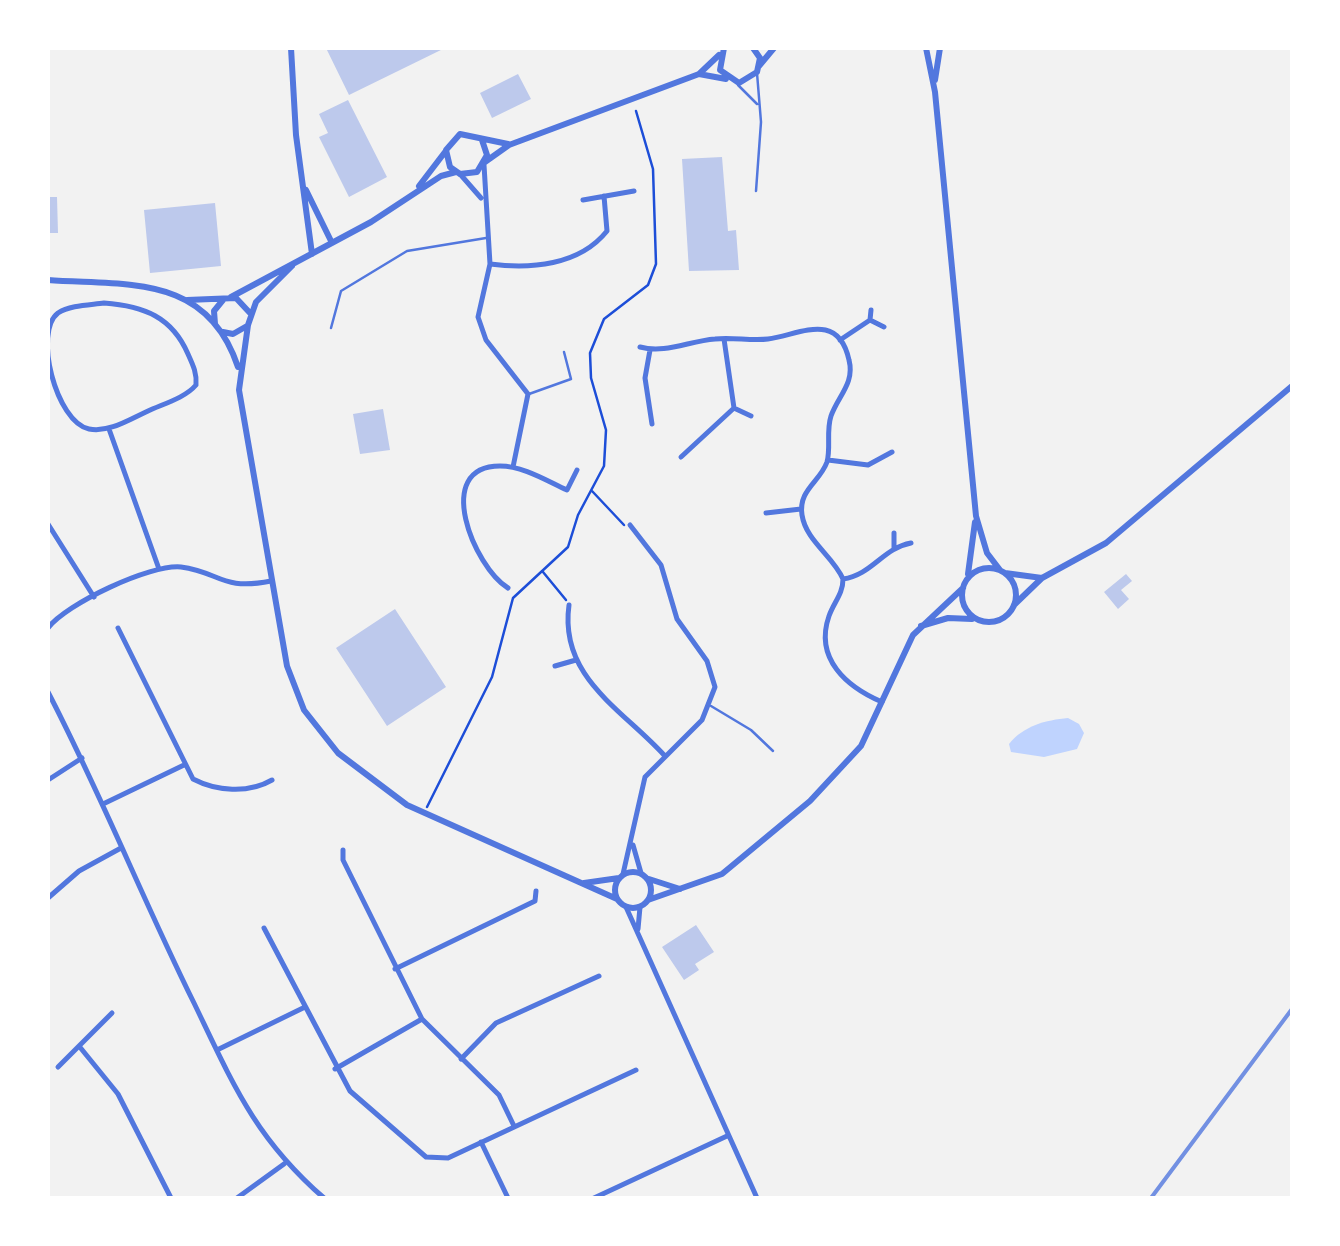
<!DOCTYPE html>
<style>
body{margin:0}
#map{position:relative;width:1340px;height:1246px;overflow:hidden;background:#f2f2f2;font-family:"Roboto Condensed",sans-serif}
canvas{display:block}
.frame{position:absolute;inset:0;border:50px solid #fff;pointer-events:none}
</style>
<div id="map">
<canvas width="1340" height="1246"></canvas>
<div class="frame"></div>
</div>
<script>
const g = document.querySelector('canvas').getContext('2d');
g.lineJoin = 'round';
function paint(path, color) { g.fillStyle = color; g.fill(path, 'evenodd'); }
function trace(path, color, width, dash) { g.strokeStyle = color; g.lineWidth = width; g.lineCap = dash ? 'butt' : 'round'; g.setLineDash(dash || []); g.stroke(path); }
const water = new Path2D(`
 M1068,718L1079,724L1084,733L1077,749L1044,757L1011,752L1009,744C1023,726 1046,720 1068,718Z`);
const building = new Path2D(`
 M326,48H445L349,95Z
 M518,74L531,99L492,118L480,93Z
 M348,100L387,177L349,197L319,137L328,133L319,114Z
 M722,157L728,231L736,230L739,270L689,271L682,159Z
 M48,197H57L58,233H48Z
 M215,203L221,266L150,273L144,210Z
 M383,409L390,450L360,454L353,414Z
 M1126,574L1132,581L1121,590L1129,599L1118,609L1104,592Z
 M395,609L446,687L387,726L336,648Z
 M696,925L714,952L695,964L699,970L684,980L662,947Z`);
const path = new Path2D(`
 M592,491L624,525
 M543,572L566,600
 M427,807L492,677L513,598L568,547L578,515L604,466L606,430L591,378L590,353L604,319L648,285L656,264L653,169L636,111`);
const service = new Path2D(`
 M738,85L757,104
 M756,191L761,122L757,73
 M331,328L341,291L407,251L486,238
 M529,394L571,379L564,352
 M711,706L751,730L773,751`);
const minor = new Path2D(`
 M484,165L490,264L478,317L486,340L528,394L513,467
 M460,174L481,198
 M583,200L634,191
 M490,264C530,269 579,266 607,231L604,196
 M104,303C144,306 172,317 188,354C193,365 197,373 196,385C185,398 163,404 148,411C130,419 109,433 89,429C56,422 33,332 58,313C70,305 90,305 104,303Z
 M870,320L871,310
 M840,340L870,320L884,327
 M640,347C665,354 689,341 715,339C732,337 751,341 768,339C799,335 838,310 849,360C855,383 838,396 831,416C826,431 831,448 827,462C820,482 798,490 802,515C806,541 833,556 843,579C843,594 834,602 829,616C814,659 847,687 882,702
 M650,350L645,378L652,424
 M736,409L751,416
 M109,429L159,569
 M681,457L734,408L724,339
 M828,460L868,465L892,452
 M766,513L801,509
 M48,524L94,597
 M894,533V548
 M843,579C872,575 883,548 911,543
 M508,588C474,567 432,466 500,466C523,466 547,481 567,490L577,470
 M569,605C559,677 622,709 664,755
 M48,628C66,604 150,564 181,567C220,572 221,591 271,581
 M118,628L193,779C216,791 248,794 272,780
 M555,666L576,660
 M48,692C101,794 143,900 194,1003C233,1084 255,1138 324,1198
 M48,780L82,758
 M103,804L184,765
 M633,845L641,873
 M343,850V860L422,1019L499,1095L514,1126
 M623,874L645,777L702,720L715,687L707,661L677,619L661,565L630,525
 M48,898L79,871L121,848
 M626,907L757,1198
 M264,928L350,1091L426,1157L448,1158L636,1070
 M638,929L640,907
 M395,969L535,901L536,891
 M79,1046L118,1094L171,1198
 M217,1050L303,1008
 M461,1059L496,1023L599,976
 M58,1067L112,1013
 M335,1069L422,1019
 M481,1142L508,1198
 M237,1198L284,1164
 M594,1198L727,1136`);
const tertiary = new Path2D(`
 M291,48L296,135L312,254
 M724,48L720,70L739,83L757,72L760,58L753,48
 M926,48L935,92L976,516L987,553L1000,570
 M759,66L774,48
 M699,74L726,79
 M935,80L940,48
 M482,140L487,155L477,172L460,174L450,167L446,150L460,134L508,144
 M485,162L509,145L699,74L719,55
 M419,186L445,152
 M306,190L332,243
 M292,266L256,302L248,325L239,390L287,666L304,710L338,753L407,805L617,899
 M48,280C127,286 207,273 238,367
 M231,297L371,222L441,176L456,172
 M187,300L236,298L250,313
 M215,324L214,311L223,300
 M223,332L233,334L247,326
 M962 595a27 27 0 1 1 54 0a27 27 0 1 1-54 0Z
 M1005,573L1042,578
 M968,574L975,522
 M1014,605L1042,578L1106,543L1292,386
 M921,626L948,618L972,619
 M615 890a18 18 0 1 1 36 0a18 18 0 1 1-36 0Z
 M649,879L680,889
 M584,883L619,878
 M648,900L722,874L810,801L861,746L913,635L963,588`);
const rail = new Path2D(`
 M1151,1198L1292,1009`);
paint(water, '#bfd3fe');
paint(building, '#bdc9ec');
trace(path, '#1d4ed8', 2.5);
trace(service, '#5277de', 2.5);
trace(minor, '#5277de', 5);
trace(tertiary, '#5277de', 6);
trace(rail, '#7290e2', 4);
</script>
